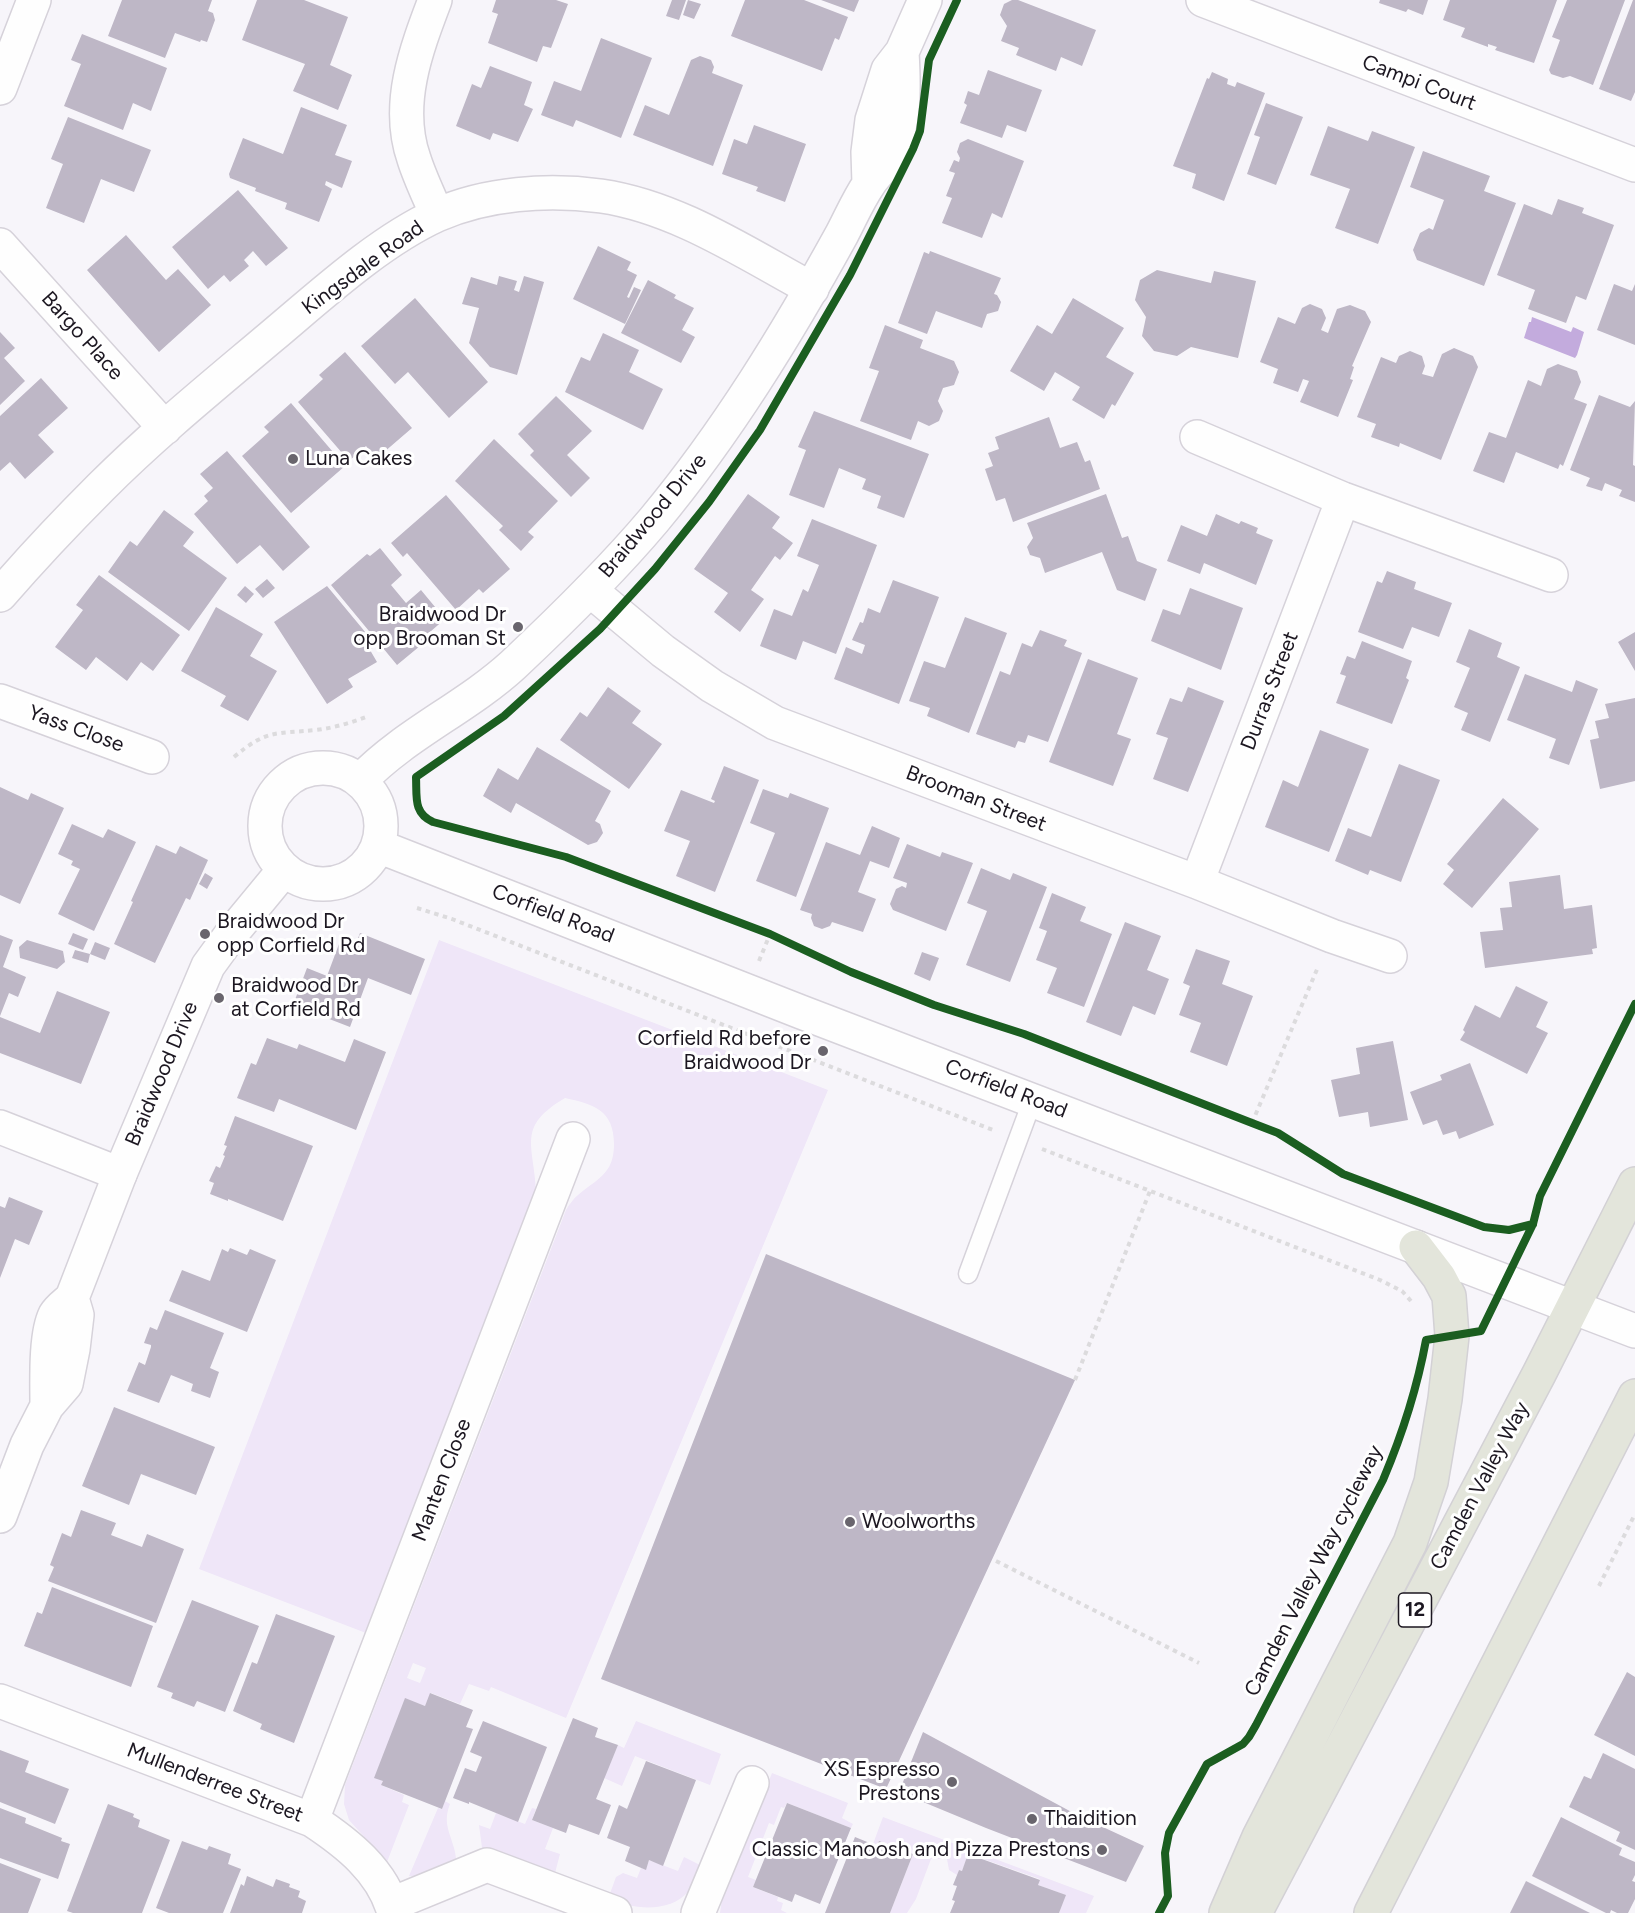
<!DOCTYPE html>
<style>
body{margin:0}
canvas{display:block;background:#f7f5fa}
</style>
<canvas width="1635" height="1913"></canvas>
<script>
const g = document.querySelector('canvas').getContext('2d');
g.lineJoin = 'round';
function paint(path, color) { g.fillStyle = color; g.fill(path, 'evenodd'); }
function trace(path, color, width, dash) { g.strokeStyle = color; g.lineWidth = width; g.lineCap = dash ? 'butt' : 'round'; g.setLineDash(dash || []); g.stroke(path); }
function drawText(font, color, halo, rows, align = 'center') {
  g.font = font + ' Figtree,sans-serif'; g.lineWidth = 6; g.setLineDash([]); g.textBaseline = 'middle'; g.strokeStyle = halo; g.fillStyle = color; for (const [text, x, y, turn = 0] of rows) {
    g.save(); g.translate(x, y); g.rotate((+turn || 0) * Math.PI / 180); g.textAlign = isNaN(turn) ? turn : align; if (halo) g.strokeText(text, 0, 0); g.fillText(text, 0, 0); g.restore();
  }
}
const green = new Path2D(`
 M439,940L828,1090L566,1718L491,1687L489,1691L469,1684L460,1704L431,1693L425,1706L405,1699L375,1777L383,1781L381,1785L404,1795L402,1802L409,1805L387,1862L349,1820L344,1804L345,1785L566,1210C569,1205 573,1199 578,1195C588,1186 602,1179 609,1167C613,1160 614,1151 614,1144C614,1110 593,1104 565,1098C516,1127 534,1144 536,1191L366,1633L199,1569ZM413,1663L426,1668L420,1683L407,1678Z
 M636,1721L721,1754L710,1785L635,1756L622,1786L604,1778L618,1745L624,1748Z
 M772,1773L848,1803L842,1818L853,1824L851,1828L787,1803L784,1808L781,1807L774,1825L769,1823L748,1877L756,1880L753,1887L778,1897L777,1901L783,1903L781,1910L787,1913H720L722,1899Z
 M445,1801L450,1804C443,1822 449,1830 454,1848C456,1854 456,1862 457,1868L426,1878L409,1876L438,1808L442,1809Z
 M532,1808L536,1809L532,1820L553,1828L545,1849L560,1854L555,1873L484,1863L479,1825L490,1829L496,1813L525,1824Z
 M883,1817L1094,1896L1086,1913H1059L1065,1895L1038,1885L1040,1879L969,1854L962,1871L959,1870L957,1875L949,1870L947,1859H931L916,1899L907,1913H890L913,1854L879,1841L877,1846L873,1844Z
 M684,1857L700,1865C696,1873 694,1883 689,1891C670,1913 635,1910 608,1899L616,1877L623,1873L637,1878L641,1868L646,1869L649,1860L678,1871Z`);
const water = new Path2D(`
 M1532,317L1571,332L1573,327L1584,332L1577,355L1575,358L1524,338L1529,322H1531Z`);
const building = new Path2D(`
 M122,0H212L208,11L213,13L215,20L207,42L201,40L200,42L175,33L165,58L108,36Z
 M257,0H304L348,17L330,65L352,75L338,110L293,91L305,64L242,40Z
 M496,0H556L568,4L551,48L543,46L537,62L488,43L498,14L492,12Z
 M672,0H686L679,20L666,16Z
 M688,0L701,4L694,19L683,15Z
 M745,0H804L848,17L839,40L835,38L822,71L731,36Z
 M821,0H859L854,12Z
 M1012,0H1018L1096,30L1082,66L1061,57L1056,71L1016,55L1019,48L1001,41L1007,26L1000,15L1004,4Z
 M1380,0H1428L1423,15L1408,9L1406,12L1379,3Z
 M1450,0H1557L1534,63L1495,50L1497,47L1488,44V47L1461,37L1465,28L1443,20Z
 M1567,0H1625L1593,85L1570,76L1563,78L1551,74L1549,70L1560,40L1552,37Z
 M1633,0H1635V92L1631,101L1599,89Z
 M82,34L167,68L151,111L133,103L123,130L64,106L81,64L71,60Z
 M601,38L652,58L621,138L576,120L573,127L541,115L554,81L581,91Z
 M700,56L711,60L714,67L712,73L743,85L713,166L633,135L645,105L669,115L691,60Z
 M490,66L532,82L524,105L533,109L518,142L493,133L490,140L456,126L472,84L481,88Z
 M988,70L1042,90L1026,132L1007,125L1002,138L960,123L967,105L964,103L968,91L979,95Z
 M1212,72L1228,79L1227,84L1235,87L1237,82L1265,93L1224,201L1192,188L1196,174L1173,166L1207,78L1209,79Z
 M1266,103L1303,117L1276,185L1247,174L1260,137L1254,135Z
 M301,107L347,125L335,155L352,161L342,188L326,181L325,185L332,189L319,222L285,209L287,203L255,191L256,188L230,178L229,174L243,138L283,154Z
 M68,117L151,150L134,192L101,179L84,223L46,208L63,164L51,159Z
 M754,125L806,144L785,202L756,191L758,187L722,174L734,139L747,144Z
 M1328,126L1368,141L1372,131L1415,147L1378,244L1335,228L1350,189L1310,175Z
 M968,139L1024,161L1002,218L992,213L982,238L942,223L952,198L946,196L955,173L949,171L954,160L959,162L960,158L957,152L960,143Z
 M1423,151L1490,176L1484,191L1516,203L1484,286L1417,260L1413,250L1420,233L1429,228L1433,230L1444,200L1410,187Z
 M238,190L288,248L266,266L253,251L244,260L249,266L230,282L224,275L208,289L172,247Z
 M1558,199L1584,208L1582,213L1614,225L1586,300L1576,296L1566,323L1528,309L1535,290L1497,275L1524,204L1552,215Z
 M126,235L166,280L178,269L211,305L159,352L87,270Z
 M598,246L631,262L627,270L637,275L627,297L629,298L634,287L641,290L625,324L573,299Z
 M930,251L1001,278L994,294L997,295L1001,302L998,311L987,314L982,328L936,311L927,334L898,323L924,252L929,254Z
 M1157,270L1211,283L1214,271L1256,281L1238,358L1191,347L1177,356L1154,351L1142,336L1146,317L1135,300L1140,280Z
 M499,276L517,281L514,290L519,292L524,276L544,282L517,375L490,367L469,343L479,308L462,304L471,277L497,285Z
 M648,280L676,295L674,298L694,308L682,330L695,337L681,363L621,333Z
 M1614,284L1632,291L1635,284V345L1597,330Z
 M415,298L488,382L449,418L408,372L395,384L361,346Z
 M1073,298L1124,328L1106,357L1134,373L1115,406L1112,404L1104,419L1072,400L1080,387L1055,372L1044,391L1010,371L1037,325L1052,334Z
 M1310,304L1322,309L1326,318L1321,330L1328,333L1337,309L1350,305L1365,311L1371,322L1352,366L1354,367L1350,379L1353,380L1338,417L1300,402L1309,381L1303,379L1298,392L1273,383L1278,369L1260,362L1278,317L1295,324L1302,308Z
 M885,325L923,340L920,348L954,361L959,372L954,385L943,388L938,401L943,411L939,421L929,426L918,421L911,440L860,421L879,371L869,368Z
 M0,332L15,348L4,358L25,381L0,405Z
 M603,333L639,350L629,372L663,389L643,430L565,392L581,357L590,361Z
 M1454,348L1473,356L1478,367L1441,460L1400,443L1399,447L1371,437L1376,424L1357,417L1381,357L1396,363L1399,356L1410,351L1422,356L1425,366L1422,374L1433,377L1442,354Z
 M345,352L412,428L376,459L366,446L349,461L298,402L323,379L319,375Z
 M1558,364L1577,371L1581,382L1574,399L1587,404L1563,466L1560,464L1558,469L1516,452L1504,483L1473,471L1489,432L1506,438L1528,380L1541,386L1547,369Z
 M41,378L68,408L38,435L54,452L25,479L10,462L0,471V416Z
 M1599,395L1630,407L1635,401L1633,465L1635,466V502L1619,496L1622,490L1605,483L1602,491L1586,486L1590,478L1570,470Z
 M556,396L592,431L567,455L590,478L571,497L530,455L534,451L518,434Z
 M291,403L345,466L291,513L242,456L269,432L264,427Z
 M814,411L929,454L904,518L877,508L881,496L862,489L866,479L839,468L824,508L789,495L806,450L798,447Z
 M1049,417L1060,448L1077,442L1085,462L1090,460L1100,489L1013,522L1005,498L996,501L985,469L993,466L988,453L999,449L995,437Z
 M494,439L558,501L528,532L534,537L521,551L499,530L503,526L455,481Z
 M227,451L310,547L283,571L260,545L237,564L194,514L208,501L204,496L213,488L200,474Z
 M748,494L780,517L772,528L793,543L780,560L775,556L751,590L764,599L740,632L714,612L728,593L694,569Z
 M1106,494L1122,538L1128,536L1137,561L1157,569L1145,601L1117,590L1102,552L1045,573L1040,558L1030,555L1027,547L1033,538L1027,523Z
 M446,495L510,569L483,593L479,589L456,610L407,553L403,557L391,543Z
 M164,510L194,532L183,546L227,578L189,631L108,572L130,541L137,546Z
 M1216,514L1239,524L1241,521L1258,528L1256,533L1273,540L1256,585L1204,563L1200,574L1167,561L1181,525L1207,536Z
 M812,519L877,545L836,654L803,641L796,660L760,646L774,609L792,616L803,589L808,592L819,565L797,556Z
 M380,548L402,575L391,585L406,603L421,590L445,619L423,638L426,641L397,665L331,585L367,554L370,556Z
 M1387,571L1416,582L1414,589L1452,603L1439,637L1412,627L1403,649L1358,632L1377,581L1382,583Z
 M99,575L180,635L153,671L141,662L127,681L96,657L86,670L55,647L83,610L76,605Z
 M267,579L275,588L263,598L255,589Z
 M893,580L939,597L899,704L834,679L846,647L862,654L865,645L852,640L860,622L863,623L868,608L880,613Z
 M245,586L254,594L246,603L237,595Z
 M327,586L376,645L370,650L377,662L348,679L353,687L327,704L274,622Z
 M1190,588L1243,608L1221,670L1151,641L1163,609L1180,615Z
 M216,607L263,634L250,656L277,671L248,721L220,706L226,696L181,671Z
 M965,617L1007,633L969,733L927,716L930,708L909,701L924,661L945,668Z
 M1469,629L1502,643L1497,657L1520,667L1490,742L1461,730L1468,713L1454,707L1470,668L1456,662Z
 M1040,630L1067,640L1064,646L1082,653L1048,742L1028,735L1025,743L1018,741L1015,748L976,734L1000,671L1010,675L1022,643L1032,647Z
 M1635,632V671L1618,642Z
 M1362,641L1412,661L1406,678L1409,680L1392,724L1336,703L1346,676L1340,674L1347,656L1355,659Z
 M1088,659L1138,678L1117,734L1131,739L1113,786L1049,762Z
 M1525,674L1572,692L1576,680L1598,689L1569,765L1549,758L1556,739L1507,720Z
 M608,687L641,711L632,723L662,744L629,789L560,740L580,712L587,717Z
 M1188,687L1224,701L1188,792L1153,779L1168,738L1156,734L1170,698L1182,702Z
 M1635,698V781L1600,789L1590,740L1599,738L1595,721L1609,718L1605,704Z
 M1320,730L1369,749L1329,852L1265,827L1283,780L1298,787Z
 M537,747L611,791L595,821L600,824L603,833L597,842L588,845L516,803L511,813L483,796L498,768L518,780Z
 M1399,764L1440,780L1401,882L1370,870L1368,875L1335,861L1348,828L1371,837Z
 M724,766L759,780L715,892L676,876L690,841L664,831L681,790L714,803L715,801L711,799Z
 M0,787L28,800L31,793L64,808L20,904L0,895Z
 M763,789L788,798L790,793L829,808L796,897L756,881L775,833L750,823Z
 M1503,798L1539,829L1472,908L1443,884L1454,870L1447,864Z
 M72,824L103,838L108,829L136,842L94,931L58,914L80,869L71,865L73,861L58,854Z
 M872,826L900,838L889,868L870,861L858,892L876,899L863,932L832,922L830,926L822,929L814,926L811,918L812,914L800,910L826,842L860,855Z
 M907,844L940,857L942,852L973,863L946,931L893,910L890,904L896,889L902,886L906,888L907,883L893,878Z
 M156,845L176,854L180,846L208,860L190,900L186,898L155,963L114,944L133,902L131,901Z
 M981,868L1010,880L1013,873L1047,887L1010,982L966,965L987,911L967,903Z
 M205,873L213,878L207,889L199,884Z
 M1560,875L1564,909L1592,905L1597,948L1592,949L1593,954L1485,968L1480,932L1503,930L1500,908L1512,907L1509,882Z
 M1052,893L1086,907L1080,921L1112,934L1084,1007L1047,993L1057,968L1036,960L1047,931L1039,928Z
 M1125,922L1161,936L1147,970L1169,979L1155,1015L1133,1006L1121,1036L1086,1022Z
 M73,933L88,939L83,950L68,944Z
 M360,933L425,959L411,995L368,978L350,1027L293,1005L307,968L327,976L339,944L354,949Z
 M0,935L13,940L3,967L26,977L18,997L9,993L0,1016Z
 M27,940L63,951L65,962L57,969L20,958L19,947Z
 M95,942L110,948L105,960L90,954Z
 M1196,949L1230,961L1222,984L1253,996L1227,1066L1190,1052L1201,1023L1179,1015L1190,986L1183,983Z
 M75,950L90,954L88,963L72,958Z
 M922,952L939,958L930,981L914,974Z
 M1516,986L1548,1002L1536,1027L1548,1033L1527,1074L1460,1040L1465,1032L1463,1030L1475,1005L1500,1018Z
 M57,991L110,1012L81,1084L0,1053V1017L40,1033Z
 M267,1038L297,1049L299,1044L345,1062L354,1039L386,1052L356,1130L279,1099L274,1112L237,1098L251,1063L256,1065Z
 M1393,1041L1408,1120L1370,1127L1368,1112L1339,1117L1331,1080L1360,1074L1356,1048Z
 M1470,1063L1494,1125L1459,1139L1456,1131L1443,1135L1437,1120L1423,1125L1410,1092L1442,1080L1440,1075Z
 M235,1116L313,1146L283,1221L228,1199V1201L210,1194L214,1183L209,1181L216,1166L220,1168L225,1156L223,1155L227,1146L224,1145Z
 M9,1197L43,1211L29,1245L15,1239L0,1278V1206L5,1208Z
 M230,1248L247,1255L250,1249L276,1260L247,1332L169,1301L182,1270L210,1281L222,1249L228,1252Z
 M766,1254L1075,1380L886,1789L601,1679Z
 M165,1310L224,1333L210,1368L219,1372L210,1398L191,1391L193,1384L171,1375L159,1403L127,1391L139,1362L145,1365L151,1347V1345L144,1343L150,1327L157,1330Z
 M114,1407L215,1447L196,1495L141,1474L129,1505L82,1486Z
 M81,1510L116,1523L111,1535L142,1547L147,1534L184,1549L156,1623L48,1581L54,1567L50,1565L62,1533L71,1537Z
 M52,1587L153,1626L131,1687L24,1646L37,1612L42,1614Z
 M192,1600L259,1626L225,1712L197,1701L194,1707L171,1698L173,1693L157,1687Z
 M276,1614L335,1636L294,1743L260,1729L262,1724L233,1711L252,1662L257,1664Z
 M1627,1672L1635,1677V1756L1594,1735Z
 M430,1693L473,1710L466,1727L473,1729L442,1809L381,1785L383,1781L374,1778L405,1698L425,1706Z
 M573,1718L598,1728L595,1737L618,1745L596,1799L611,1805L599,1835L569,1824L566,1833L532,1820Z
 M483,1721L547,1747L518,1822L469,1802V1804L453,1798L465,1768L476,1772L482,1757L470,1752Z
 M923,1732L1079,1816L1144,1846L1126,1882L986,1828L899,1792Z
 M0,1750L29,1761L25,1772L69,1789L55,1824L0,1802Z
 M1603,1753L1635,1769V1850L1616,1841L1620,1832L1569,1807L1584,1776L1591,1779Z
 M646,1761L696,1780L663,1866L649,1860L646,1870L625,1861L630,1847L607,1838L619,1805L627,1809Z
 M787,1803L851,1828L820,1904L795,1894L792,1902L753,1887Z
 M108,1804L134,1814L133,1817L140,1820L138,1827L170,1840L142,1913H73L67,1911Z
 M0,1808L26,1818L25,1823L62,1838L61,1841L70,1844L58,1879L0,1858Z
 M1561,1817L1622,1848L1619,1855L1635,1862V1875L1632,1881L1635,1882V1899L1628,1913H1617L1611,1910L1610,1913H1606L1532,1876Z
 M855,1837L877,1846L879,1841L913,1854L890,1913H825Z
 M182,1841L207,1850L209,1846L231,1854L228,1864L241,1869L223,1913H169L156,1908Z
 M968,1854L1040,1880L1038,1885L1066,1895L1059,1913H950L955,1901L952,1900L957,1886L953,1885L959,1870L962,1871Z
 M0,1863L41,1879L28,1913H0Z
 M247,1876L273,1887L276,1879L290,1884L289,1887L300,1891L298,1897L306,1901L302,1913H230L241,1884L244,1886Z
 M1526,1881L1590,1913H1510Z`);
const path = new Path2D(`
 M234,757C267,729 276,734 316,730C333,728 350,723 366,717
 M417,908L452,919L993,1130
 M759,961L770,934
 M1252,1123L1318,967
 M1042,1149L1380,1280L1402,1291L1411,1301
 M1075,1380L1150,1191
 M996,1561L1199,1663
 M1599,1586L1635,1514`);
const service = new Path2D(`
 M968,1274L1033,1099`);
const minor = new Path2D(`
 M435,0C416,50 395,105 414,159C420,178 429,196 437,215
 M1203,0L1635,165
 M0,88L34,0
 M0,245L165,428
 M1197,437L1343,499L1551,575
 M590,590L663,651L712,686L775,723L1197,882L1332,936L1390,956
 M0,595C32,558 66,522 101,487C154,434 213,386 271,337C320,296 378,242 437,215C487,193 547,189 601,196C677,207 745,253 812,289
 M0,701L152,757
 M1197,882L1343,499
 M0,1127L120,1174
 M0,1701L312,1820C347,1843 383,1871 394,1913
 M312,1820L573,1139
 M392,1904L487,1865L615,1913
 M698,1913L752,1783`);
const tertiary = new Path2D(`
 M869,184L868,152L872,120L888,70L902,52L925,0
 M265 826a58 58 0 1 1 116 0a58 58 0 1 1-116 0Z
 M360,781C405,734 466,708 513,665C562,619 611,571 654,520C727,432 787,334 842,234C851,217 858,200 869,184C875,174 886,166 891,154C905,122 904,87 902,52
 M378,846L801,1012L1635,1331
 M47,1406C47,1382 45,1335 55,1315C59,1308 67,1303 72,1298L120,1174L208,966L232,933L284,870
 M0,1516L27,1445L47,1406L66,1384L73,1349L77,1315L72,1298`);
const primary = new Path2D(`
 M1226,1913L1259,1837L1410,1543L1431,1482L1445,1399L1452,1336L1449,1296L1439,1277L1416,1247
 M1255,1913L1539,1374L1635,1184
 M1371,1913L1635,1396`);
const cycleway = new Path2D(`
 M957,0L929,60L920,131L913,149L850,275L760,430L709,502L655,569L600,629L504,716L416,777C417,797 413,813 433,822L566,857L770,934L851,972L934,1005L1024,1034L1252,1123L1278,1133L1343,1174L1484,1227L1509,1230L1533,1224
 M1159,1913L1168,1896L1165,1853L1169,1833L1207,1764L1243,1744L1249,1737L1256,1725L1383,1480C1402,1435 1417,1389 1426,1340L1481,1331L1533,1224L1540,1196L1635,1004`);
const markers = [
 [293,459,6,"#69656d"],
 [518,627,6,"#69656d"],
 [205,934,6,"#69656d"],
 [219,998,6,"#69656d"],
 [823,1051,6,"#69656d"],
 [850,1522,6,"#69656d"],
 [952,1782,6,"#69656d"],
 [1032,1819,6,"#69656d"],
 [1102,1850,6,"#69656d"]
];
const shields = [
 [1415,1610,33]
];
const shieldNames = [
 ["12",1415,1610]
];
const streetNames = [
 ["Campi Court",1419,83,21],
 ["Kingsdale Road",363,268,-36],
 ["Bargo Place",82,336,48],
 ["Braidwood Drive",653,516,-50],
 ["Durras Street",1270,691,-69],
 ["Yass Close",76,729,20],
 ["Brooman Street",976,799,21],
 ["Corfield Road",553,914,21],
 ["Braidwood Drive",162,1074,-67],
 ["Corfield Road",1006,1089,21],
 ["Manten Close",442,1480,-69],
 ["Camden Valley Way",1480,1486,-62],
 ["Camden Valley Way cycleway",1314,1571,-63],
 ["Mullenderree Street",215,1783,21]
];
const poiNames = [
 ["Luna Cakes",305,459],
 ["Braidwood Dr",506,615,"right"],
 ["opp Brooman St",506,639,"right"],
 ["Braidwood Dr",217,922],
 ["opp Corfield Rd",217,946],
 ["Braidwood Dr",231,986],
 ["at Corfield Rd",231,1010],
 ["Corfield Rd before",811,1039,"right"],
 ["Braidwood Dr",811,1063,"right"],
 ["Woolworths",862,1522],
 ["XS Espresso",940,1770,"right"],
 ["Prestons",940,1794,"right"],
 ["Thaidition",1044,1819],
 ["Classic Manoosh and Pizza Prestons",1090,1850,"right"]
];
paint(green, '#efe6f8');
paint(water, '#c3abdd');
paint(building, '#beb7c6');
trace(service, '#d6d2da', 21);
trace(minor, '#d6d2da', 36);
trace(tertiary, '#d6d2da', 36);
trace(primary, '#d3d1d5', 36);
trace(path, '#dcdbdd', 4, [4.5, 4.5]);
trace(service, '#fefefe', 18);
trace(minor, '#fefefe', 33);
trace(tertiary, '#fefefe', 33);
trace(primary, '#e3e5db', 33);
trace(cycleway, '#1b5e20', 8);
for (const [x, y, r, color] of markers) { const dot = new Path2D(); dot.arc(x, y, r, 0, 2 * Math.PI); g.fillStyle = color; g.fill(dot); trace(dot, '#fff', 2); }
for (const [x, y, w] of shields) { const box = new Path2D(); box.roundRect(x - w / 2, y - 17, w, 34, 4.5); g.fillStyle = '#fff'; g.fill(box); trace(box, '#1c1721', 1.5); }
drawText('bold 20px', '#1c1721', null, shieldNames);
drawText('21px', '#1c1721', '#fff', streetNames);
drawText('21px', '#1c1721', '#fff', poiNames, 'left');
</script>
